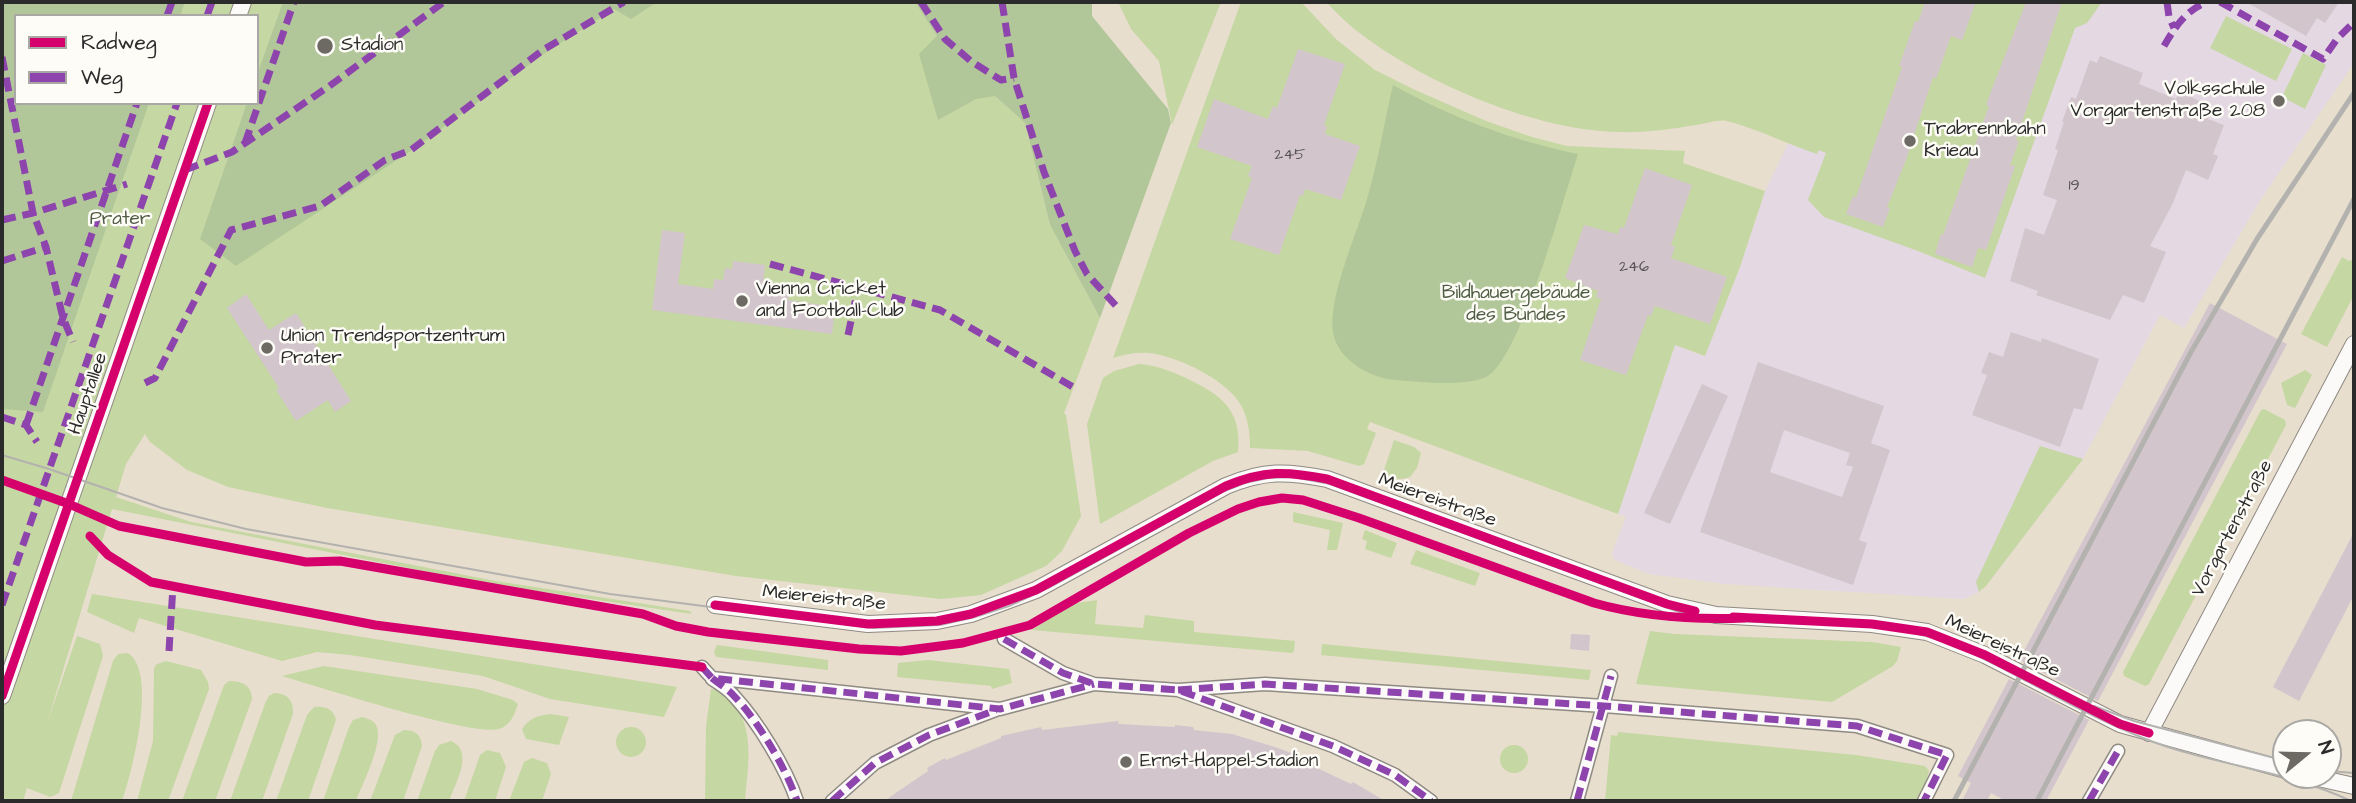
<!DOCTYPE html>
<meta charset="utf-8">
<style>
body{margin:0}
#map{position:relative;width:2356px;height:803px;overflow:hidden;background:#e8dece;font-family:"Architects Daughter",sans-serif}
canvas{display:block}
.frame{position:absolute;inset:0;border:4px solid #2b2b2b;pointer-events:none}
.legend{position:absolute;left:14px;top:14px;width:245px;height:91px;box-sizing:border-box;background:#fdfcf7;border:2px solid #a9a8a5;margin:0;padding:9px 12px;list-style:none;font-size:21px;color:#2b2b2b}
.legend li{display:flex;align-items:center;gap:14px;height:35px}
.legend b{width:35px;border:2px solid #a9a8a5}
.north{position:absolute;left:2272px;top:719px;width:70px;height:70px;box-sizing:border-box;background:#fdfcf7;border:2px solid #a9a8a5;border-radius:50%;rotate:71deg;font-size:19px;font-weight:700;line-height:28px;text-align:center;color:#2b2b2b}
.north::after{content:'';display:block;margin:auto;width:24px;height:32px;background:#6d6a64;clip-path:polygon(50% 0,100% 100%,50% 72%,0 100%)}
</style>
<div id="map">
<canvas width="2356" height="803"></canvas>
<div class="frame"></div>
<ul class="legend">
<li><b style="height:9px;background:#d6006c"></b>Radweg</li>
<li><b style="height:9px;background:#8e44ad"></b>Weg</li>
</ul>
<div class="north">N</div>
</div>
<script>
const g = document.querySelector('canvas').getContext('2d');
g.lineJoin = 'round';
function paint(path, color) { g.fillStyle = color; g.fill(path, 'evenodd'); }
function trace(path, color, width, dash) { g.strokeStyle = color; g.lineWidth = width; g.lineCap = dash ? 'butt' : 'round'; g.setLineDash(dash || []); g.stroke(path); }
function drawText(font, color, halo, rows, align = 'center') {
  g.font = font + ' "Architects Daughter",sans-serif'; g.lineWidth = 5; g.setLineDash([]); g.textBaseline = 'middle'; g.strokeStyle = halo; g.fillStyle = color; for (const [text, x, y, turn = 0] of rows) {
    g.save(); g.translate(x, y); g.rotate((+turn || 0) * Math.PI / 180); g.textAlign = isNaN(turn) ? turn : align; if (halo) g.strokeText(text, 0, 0); g.fillText(text, 0, 0); g.restore();
  }
}
const built = new Path2D(`
 M1857,2H2354V63L2261,199L2184,328L2160,315L2083,459L1986,586L1979,592L1964,599L1725,584L1649,574L1615,560L1612,553L1626,517L1618,514L1675,345L1704,356L1740,267L1765,191Z`);
const green = new Path2D(`
 M2,2H915L950,55L1025,123L1050,225L1100,318L1064,413L1066,415L1081,516L1062,551L1046,566L981,595L941,599L736,576L327,508L228,487L187,470L150,442L145,434L126,464L116,497L191,522L496,581L690,611L692,614L489,584L112,509L47,723L77,636L100,644L103,656L59,793L50,797L27,788L23,801H2ZM16,16H257V103H16Z
 M1118,2H1221L1172,125L1159,61L1131,29Z
 M1241,2H1301L1337,40L1375,70L1413,89L1486,121L1532,137L1567,146L1685,151L1683,163L1765,191L1740,267L1705,356L1675,345L1618,514L1370,422L1367,429L1376,433L1364,464L1359,466L1308,451L1250,448C1250,431 1248,416 1239,402C1223,378 1178,357 1150,353C1137,352 1125,354 1113,358Z
 M1326,2H2102L2087,23L2075,28L1985,278L1918,251L1824,217L1808,200L1826,153L1819,150L1817,154C1787,144 1758,129 1727,121C1718,119 1705,124 1696,125C1671,129 1646,133 1622,132C1539,132 1426,84 1361,34C1348,25 1337,13 1326,2Z
 M2226,16L2292,49L2276,81L2210,48Z
 M2303,53L2326,65L2305,109L2282,97Z
 M2342,257L2349,261L2354,259V295L2327,347L2301,334Z
 M1139,364C1156,365 1170,371 1186,378C1221,395 1242,409 1238,452L1213,461L1100,524L1087,424L1103,378L1114,371Z
 M2305,370L2312,375L2295,408L2287,405L2281,383Z
 M2264,409L2285,420L2286,425L2149,684L2145,686L2124,676L2123,672L2261,410Z
 M1394,440L1414,447L1421,453L1417,468L1410,477C1402,480 1390,480 1383,473Z
 M2040,446L2083,459L1986,586L1979,592L1976,582Z
 M1293,512L1343,523L1337,550H1327L1330,530L1293,522Z
 M1365,530L1397,543L1391,558L1365,549L1367,541L1362,539Z
 M1416,550L1480,573L1475,586L1410,564Z
 M92,594L677,687L664,717L550,699L483,676L350,655L317,652L282,661L139,618L134,633L87,612Z
 M1097,600L1095,624L1143,628L1145,615L1194,621V632L1295,641L1294,651L1292,653L1032,630L1071,604Z
 M1650,631L1674,634L1872,642L1901,647L1897,661L1893,666L1832,702L1636,684Z
 M1322,644L1591,670L1589,680L1321,655Z
 M717,645L828,660V670L716,657L714,652Z
 M128,653C158,672 132,773 122,801H71L113,661L118,654Z
 M928,660L1009,669L1012,683L992,689L991,686L897,677L898,663Z
 M166,661L201,670L208,682L209,689L168,801H137L153,741L154,668L157,664Z
 M324,666L477,689L513,700L518,704C514,715 511,725 499,729C474,737 316,686 282,676Z
 M229,681C241,681 252,685 252,699L215,801H182L224,685Z
 M711,689C720,689 725,693 730,699C756,728 748,765 745,801H705L706,726Z
 M274,693C288,693 294,701 293,714L262,801H230L266,701L269,696Z
 M314,707C325,706 334,709 336,720L308,801H276L307,715Z
 M551,714L569,717L559,745L526,739L522,729C529,718 539,715 551,714Z
 M362,717C367,718 373,720 376,725C385,740 362,785 356,801H323L349,727L353,720Z
 M616 742a15 15 0 1 1 30 0a15 15 0 1 1-30 0Z
 M404,730C416,730 421,735 422,746L403,801H370L395,735Z
 M1618,732L1856,755L1925,766L1929,771L1926,782L1916,801H1605L1611,735L1617,736Z
 M451,741C475,751 455,784 449,801H417L435,751L439,745Z
 M1500 759a14 14 0 1 1 28 0a14 14 0 1 1-28 0Z
 M487,750L500,753L506,767L495,801H464L480,755Z
 M532,758L547,763L551,774L542,801H509L524,762Z`);
const forest = new Path2D(`
 M2,2H185L180,16H16V103H149L43,412L2,409Z
 M283,2H657L631,19L614,9L548,51L415,148L236,266L200,239L247,103H257V75Z
 M915,2H1092V16L1168,109L1171,123L1100,318L1050,225L1025,123L995,96L976,99L938,120L919,54L937,36Z
 M1393,85C1450,117 1514,141 1578,154C1564,196 1520,361 1486,377C1463,387 1421,382 1396,380C1373,379 1341,362 1334,337C1325,303 1357,234 1367,199C1378,162 1384,123 1393,85Z`);
const building = new Path2D(`
 M1925,2H1976L1962,40L1951,36L1936,79L1933,77L1906,160L1887,207L1890,208L1883,227L1846,214L1853,196L1856,197L1902,67L1899,66L1915,21L1918,22Z
 M2026,2H2062L2016,140L2019,141L2010,165L2015,166L1986,250L1978,248L1972,267L1935,254L1941,234L1943,235L1989,106L1986,105L1993,86Z
 M2246,2H2339L2325,23L2317,18L2306,36Z
 M1298,49L1345,64L1324,125L1327,126L1325,134L1360,146L1341,200L1305,189L1303,196L1300,195L1279,255L1230,239L1252,178L1248,176L1252,166L1197,147L1214,99L1268,119L1273,106L1277,108Z
 M2100,56L2143,73L2139,84L2176,99L2180,91L2213,108L2208,119L2224,125L2213,154L2218,156L2208,180L2186,170L2172,205L2150,246L2166,252L2144,303L2123,295L2110,320L2036,295L2038,291L2010,281L2025,228L2044,235L2057,200L2043,195L2058,150L2055,149L2064,122H2062L2071,97L2076,99L2090,60L2097,63Z
 M1645,168L1692,185L1671,245L1675,247L1671,258L1727,277L1710,324L1655,306L1651,316L1648,315L1626,375L1580,360L1601,299L1596,297L1598,291L1565,278L1584,225L1618,234L1620,227L1624,228Z
 M662,230L685,233L678,284L713,289L714,279L723,280L725,268L732,269L733,261L765,265L763,284L789,288L788,300L835,307L832,334L652,310Z
 M246,294L269,330L296,313L351,401L335,412L328,400L296,421L276,390L279,388L227,308Z
 M2210,303L2287,344L2098,701L2019,660Z
 M2011,332L2041,342L2042,338L2099,359L2082,410L2074,408L2060,447L1972,415L1987,375L1981,373L1989,352L2003,357Z
 M1758,362L1884,406L1871,443L1890,450L1859,540L1867,543L1853,585L1700,532ZM1784,430L1850,453L1846,465L1853,467L1842,497L1770,472Z
 M1702,384L1728,396L1670,524L1644,513Z
 M2354,532V595L2299,701L2273,687Z
 M1571,634L1590,635L1589,651L1570,649Z
 M2009,679L2089,720L2046,801H2006L1991,793L1987,801H1962L1971,783L1958,776Z
 M1118,721L1119,724L1175,727V725L1193,727L1194,730L1232,734L1278,748L1319,764L1317,768L1351,784L1353,782L1385,801H884L928,771L927,768L945,758L946,760L1001,738V736L1041,727L1042,730Z`);
const pedestrian = new Path2D(`
 M1004,639L1063,673L1094,684L1178,690L1333,746L1395,775L1431,801
 M702,667L712,678L1000,709L1094,684
 M712,679C720,684 728,689 734,696C758,722 786,768 797,801
 M1178,690L1265,684L1604,706L1857,726L1947,755L1924,801
 M832,801L875,763L929,735L996,710
 M1577,801L1611,676
 M2089,801L2118,751`);
const minor = new Path2D(`
 M238,16L243,2
 M715,605L868,624L937,621L971,614L1036,590L1226,486C1264,470 1287,471 1327,479L1667,604L1716,615L1872,624L1927,632L1985,655L2120,724L2286,770
 M2,696L208,103
 M2149,733L2354,344
 M2305,775L2354,786`);
const tram = new Path2D(`
 M2,455L49,469L162,508L246,529L610,594L874,628L940,625L975,617L1009,606L1050,587L1222,492L1245,483L1268,478L1293,477L1330,484L1679,612C1759,631 1844,616 1922,635C1957,644 1988,661 2019,677C2060,699 2100,721 2143,738C2210,765 2286,770 2351,801
 M2094,706L2134,721L2286,761
 M2328,771L2354,773`);
const rail = new Path2D(`
 M1954,801L2191,352L2257,239L2354,93
 M2037,801L2354,199`);
const quiet = new Path2D(`
 M921,2L945,39L972,62L1001,80L1014,78
 M1002,2L1014,78L1044,172L1075,251L1087,274L1118,308
 M2167,2L2169,17L2174,28
 M2220,2L2323,59L2337,39L2354,22
 M167,16L172,2
 M207,16L212,2
 M2164,46C2175,27 2186,10 2207,2
 M2,57L33,213L46,247L63,318L73,342
 M245,143L294,2
 M185,170L232,152L328,87L444,2
 M2,220L33,213L127,184
 M2,261L46,247
 M770,264L940,310L1073,387
 M848,335L858,288
 M145,383L155,378L231,230L320,206L385,160L411,150L543,50L624,2
 M2,417L26,425L37,442
 M26,425L137,103
 M2,605L177,103
 M1004,639L1063,673L1094,684L1178,690L1333,746L1395,775L1431,801
 M169,651L173,586
 M702,667L712,678L1000,709L1094,684
 M712,678C719,684 728,689 734,696C757,719 787,770 797,801
 M1178,690L1265,684L1604,706L1857,726L1947,755L1924,801
 M832,801L875,763L929,735L996,710
 M1577,801L1611,676
 M2089,801L2118,751`);
const cycleway = new Path2D(`
 M2,480L69,504L119,526L306,562L340,561L643,614L676,626L708,632L859,649L901,651L963,643L1030,625L1189,533L1238,509L1259,502L1282,498L1303,500L1359,518L1594,603C1644,617 1693,620 1745,618
 M90,536L108,555L151,582L375,625L702,667
 M715,605L868,624L937,621L971,614L1036,590L1226,486C1264,470 1287,471 1327,479L1667,604L1695,611
 M1733,617L1872,624L1927,632L1985,655L2120,724L2149,733
 M2,696L208,103`);
const markers = [
 [325,46,9,"#6d6a64"],
 [2279,101,7,"#6d6a64"],
 [1910,141,7,"#6d6a64"],
 [742,301,7,"#6d6a64"],
 [267,348,7,"#6d6a64"],
 [1126,762,7,"#6d6a64"]
];
const numberNames = [
 ["245",1290,156],
 ["19",2074,187],
 ["246",1634,268]
];
const poiNames = [
 ["Stadion",341,46],
 ["Volksschule",2265,90,"right"],
 ["Vorgartenstraße 208",2265,112,"right"],
 ["Trabrennbahn",1924,130],
 ["Krieau",1924,152],
 ["Vienna Cricket",756,290],
 ["and Football-Club",756,312],
 ["Union Trendsportzentrum",281,337],
 ["Prater",281,359],
 ["Ernst-Happel-Stadion",1140,762]
];
const parkNames = [
 ["Prater",120,220],
 ["Bildhauergebäude",1516,294],
 ["des Bundes",1516,316]
];
const streetNames = [
 ["Hauptallee",89,394,-71],
 ["Meiereistraße",1437,501,20],
 ["Vorgartenstraße",2233,529,-62],
 ["Meiereistraße",824,599,6],
 ["Meiereistraße",2002,647,25]
];
paint(built, '#e4d8e3');
paint(green, '#c5d7a2');
paint(forest, '#b2c799');
paint(building, '#d3c5cc');
trace(pedestrian, '#8f8a82', 15);
trace(minor, '#8f8a82', 18);
trace(pedestrian, '#fcfaf8', 12);
trace(minor, '#fcfaf8', 16);
trace(tram, '#b3b2af', 2);
trace(rail, '#b3b2af', 5);
trace(quiet, '#8e44ad', 7, [14, 7]);
trace(cycleway, '#d6006c', 9);
for (const [x, y, r, color] of markers) { const dot = new Path2D(); dot.arc(x, y, r, 0, 2 * Math.PI); g.fillStyle = color; g.fill(dot); trace(dot, '#fdfcf7', 2.5); }
drawText('16px', '#555253', null, numberNames);
drawText('19px', '#2b2b2b', '#fdfcf7', poiNames, 'left');
drawText('19px', '#505d44', '#fdfcf7', parkNames);
drawText('19px', '#2b2b2b', '#fdfcf7', streetNames);
</script>
